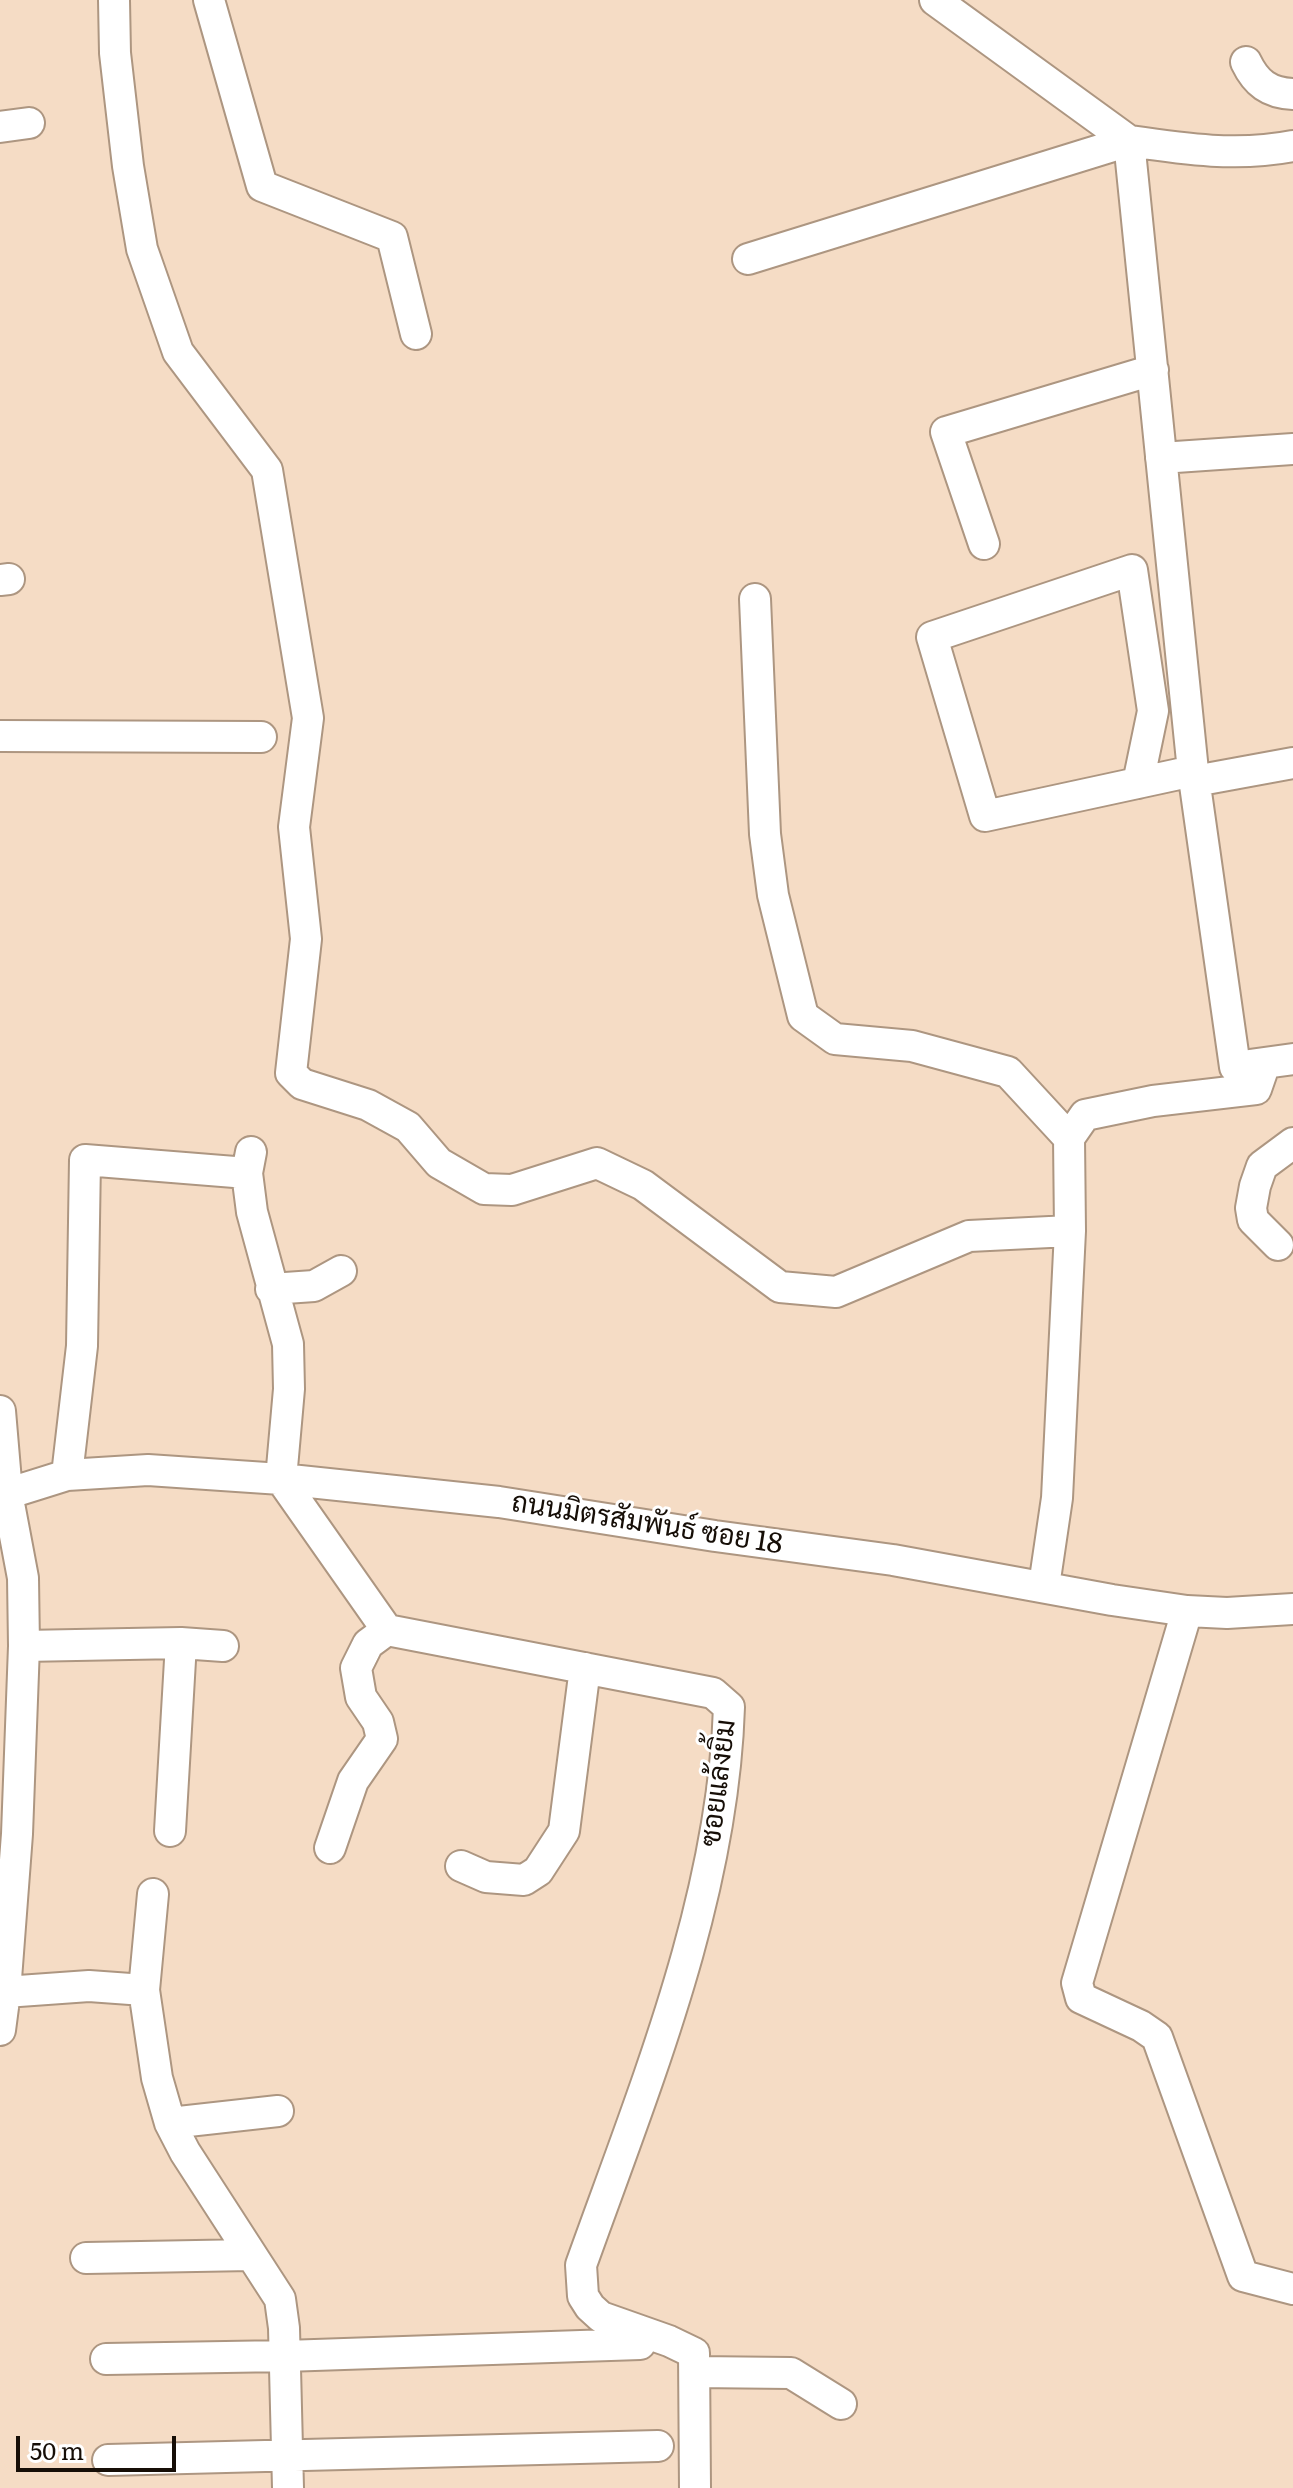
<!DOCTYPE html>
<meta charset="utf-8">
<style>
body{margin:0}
#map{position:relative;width:1293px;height:2488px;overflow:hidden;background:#f5dcc5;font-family:Literata,serif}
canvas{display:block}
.scale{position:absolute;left:16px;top:2436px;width:160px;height:36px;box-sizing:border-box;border:4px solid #160e07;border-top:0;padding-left:10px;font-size:24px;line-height:28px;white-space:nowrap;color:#160e07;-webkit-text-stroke:6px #fff;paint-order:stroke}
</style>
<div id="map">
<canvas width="1293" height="2488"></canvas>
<div class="scale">50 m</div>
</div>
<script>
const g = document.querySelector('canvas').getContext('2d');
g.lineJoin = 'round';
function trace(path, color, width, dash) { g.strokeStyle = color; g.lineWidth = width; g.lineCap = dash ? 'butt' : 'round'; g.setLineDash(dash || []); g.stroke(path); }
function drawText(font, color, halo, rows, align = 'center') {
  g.font = font + ' Literata,Sarabun,serif'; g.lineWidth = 6; g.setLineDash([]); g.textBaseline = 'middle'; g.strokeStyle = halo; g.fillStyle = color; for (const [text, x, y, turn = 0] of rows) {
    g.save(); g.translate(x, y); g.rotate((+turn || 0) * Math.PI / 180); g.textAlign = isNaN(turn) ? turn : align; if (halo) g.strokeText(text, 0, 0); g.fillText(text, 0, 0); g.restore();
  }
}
const minor = new Path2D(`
 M114,0L115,53L128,166L142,249L178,352L267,470L308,718L294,827L306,939L291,1073L302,1084L368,1105L408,1127L439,1163L484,1189L512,1190L597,1163L643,1185L780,1287L836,1292L969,1236L1070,1231
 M209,0L262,186L392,237L416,334
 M935,0L1129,141
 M1246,62C1256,83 1269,93 1293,94
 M0,127L29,123
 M1293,146C1238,157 1184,149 1129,141L1193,771L1235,1067L1293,1059
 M748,259L1129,141
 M1161,458L1293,449
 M984,544L946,432L1153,370
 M0,580L9,579
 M755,599L765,834L773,895L803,1016L835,1039L912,1046L1008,1072L1069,1138
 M0,736L261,737
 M1195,781L1293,763
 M1138,783L1153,711L1132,570L932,637L985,816L1193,771
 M251,1152L247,1173L252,1212L288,1344L289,1389L281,1479L387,1630L713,1693L729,1707C723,1899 645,2086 581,2265L583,2296L590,2307L601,2317L669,2341L694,2353L695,2488
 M1278,1245L1253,1220L1251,1208L1255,1186L1262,1166L1293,1143
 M271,1289L314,1286L341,1271
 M0,1411L7,1493L23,1578L24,1646L17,1834L5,1992L0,2030
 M67,1475L82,1346L85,1160L247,1173
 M0,1496L67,1475L148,1470L281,1479L499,1502L715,1536L893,1560L1112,1600L1187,1611L1227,1613L1293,1609
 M1044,1586L1057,1498L1070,1231L1069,1138L1085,1115L1153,1101L1256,1089L1265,1063
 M1187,1611L1077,1983L1081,1998L1141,2026L1157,2037L1243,2276L1293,2289
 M24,1646L181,1643L223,1646
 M170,1831L181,1643
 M330,1848L353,1781L382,1739L378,1722L361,1697L356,1668L368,1644L387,1630
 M461,1866L486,1877L524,1880L538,1871L564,1831L585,1668
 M153,1894L144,1990L157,2078L170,2123L185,2152L280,2299L284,2328L288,2488
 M5,1992L89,1986L144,1990
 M170,2123L278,2111
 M86,2258L251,2255
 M106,2359L285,2356L640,2344
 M695,2372L791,2373L841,2404
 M108,2460L658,2446`);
const streetNames = [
 ["ถนนมิตรสัมพันธ์ ซอย 18",647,1524,9],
 ["ซอยแล้งยิ้ม",719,1783,-83]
];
trace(minor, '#ad9681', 34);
trace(minor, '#fff', 30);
drawText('28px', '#160e07', '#fff', streetNames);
</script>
